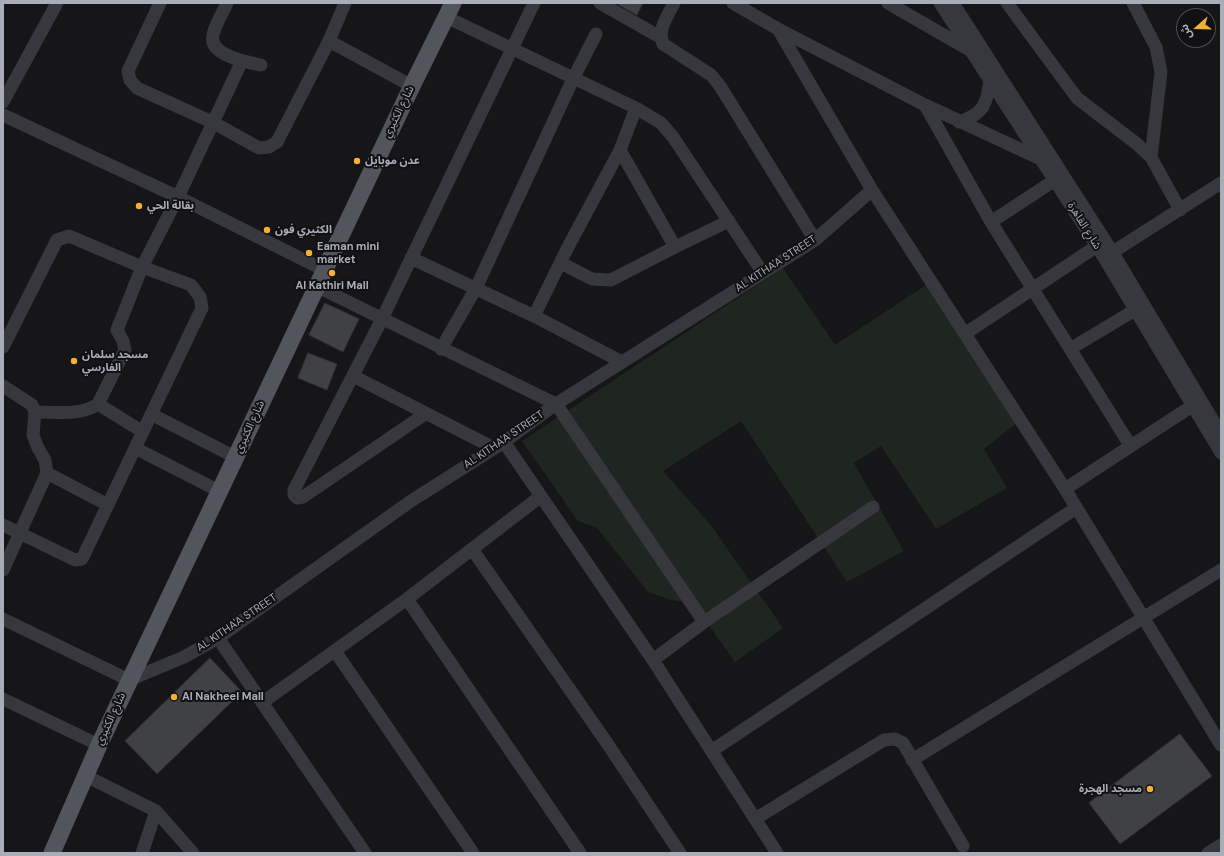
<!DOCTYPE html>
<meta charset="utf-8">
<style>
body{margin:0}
#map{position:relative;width:1224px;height:856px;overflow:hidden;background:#161618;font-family:"DM Sans","Noto Sans Arabic",sans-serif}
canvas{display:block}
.frame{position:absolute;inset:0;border:4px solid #a8adb8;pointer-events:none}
.north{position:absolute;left:1176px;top:8px;width:40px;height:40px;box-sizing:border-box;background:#111113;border:1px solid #4d4f55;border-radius:50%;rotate:250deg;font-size:11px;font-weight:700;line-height:16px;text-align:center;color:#a8adb8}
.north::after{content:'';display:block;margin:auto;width:14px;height:18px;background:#f2b134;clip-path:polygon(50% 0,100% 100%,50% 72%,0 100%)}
</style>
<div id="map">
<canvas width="1224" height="856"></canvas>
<div class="frame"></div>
<div class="north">ش</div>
</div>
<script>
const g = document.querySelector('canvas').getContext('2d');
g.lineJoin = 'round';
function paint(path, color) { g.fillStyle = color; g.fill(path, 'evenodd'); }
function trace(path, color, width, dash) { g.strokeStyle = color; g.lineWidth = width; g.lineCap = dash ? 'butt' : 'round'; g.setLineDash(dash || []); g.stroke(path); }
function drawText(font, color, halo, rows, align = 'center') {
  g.font = font + ' "DM Sans","Noto Sans Arabic",sans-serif'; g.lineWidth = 4; g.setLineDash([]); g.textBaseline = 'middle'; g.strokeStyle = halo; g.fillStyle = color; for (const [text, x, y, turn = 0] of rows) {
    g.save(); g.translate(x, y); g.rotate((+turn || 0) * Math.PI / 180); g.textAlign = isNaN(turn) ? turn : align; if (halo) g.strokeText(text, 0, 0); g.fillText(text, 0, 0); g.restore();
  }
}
const green = new Path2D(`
 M783,268L835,345L932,281L1022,419L984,449L1007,488L936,529L881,446L854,463L904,551L847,582L741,421L663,471L710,524L783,628L735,662L693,603L671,600L648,592L597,528L578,521L522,441Z`);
const building = new Path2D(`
 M616,3H643L637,15Z
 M325,303L359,319L343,352L309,335Z
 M308,353L337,364L327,390L298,378Z
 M210,658L242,692L157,774L125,741Z
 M1180,734L1212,776L1120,844L1089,803Z`);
const minor = new Path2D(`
 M160,3L128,71L130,80L137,88L214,123L259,148L269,147L277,142L329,41L345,3
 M227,3C223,13 215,24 213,35C208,55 246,62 261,65
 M600,3L660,37
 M674,3C668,16 657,29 663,44L711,75L720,86L815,240
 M733,3L778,29L925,105L1043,160
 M888,3L968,49
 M940,3L1097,246L1221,453
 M953,3L1113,253L1221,434
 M1007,3L1077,98L1137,144L1151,157L1180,210
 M1133,3L1156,47L1161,72L1151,157
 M446,17L636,108L661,123L673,137L763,273
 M778,29L872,190L1065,489L1221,745
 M329,41L412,86
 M3,102L57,3
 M925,105L991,222L1130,445
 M3,115L178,197L324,270
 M959,122C984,114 987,104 990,79
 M620,150L675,247
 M991,222L1061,176
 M1105,257L1221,183
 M411,258L534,316L622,362
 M561,263L592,279L611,280L675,247L729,221
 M316,286L556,404L704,622
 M534,316L568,247L620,150L636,108
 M966,333L1097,246
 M3,347L57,240L69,236L142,267L191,285L200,297L202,308L82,559L75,560L3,525
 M441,349L476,288L574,77L596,34
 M1070,349L1135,310
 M353,376L494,448
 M3,386L32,405L35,412L33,435L38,448L45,460L47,473L3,570
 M98,404L143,432
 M35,412C55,412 81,416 98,404L125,350L123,341L117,330L142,267L178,197L242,61
 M151,414L235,457
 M425,414L303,497L297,498L294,495V490L382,319L534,3
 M504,442L653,660L777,853
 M135,448L219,491
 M47,473L108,505
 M1065,489L1192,406
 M472,549L607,743L680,853
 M407,599L580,853
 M3,619L129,680L184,657L218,638L411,501L504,442L556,404L815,240L872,190
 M218,638L365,853
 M335,651L473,853
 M653,660L704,622L873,507
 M3,699L99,745
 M263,702L407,599L541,496
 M713,750L1076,508
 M912,760L1221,570
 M86,776L156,811L193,853
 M755,819L884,740L895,739L903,743L963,846
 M142,853L156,811
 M1208,853L1221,845`);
const major = new Path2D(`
 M52,853L99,745L412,86L453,3`);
const markers = [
 [357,161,4,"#f2b134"],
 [139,206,4,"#f2b134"],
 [267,230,4,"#f2b134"],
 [309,253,4,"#f2b134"],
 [332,273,4,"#f2b134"],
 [74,361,4,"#f2b134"],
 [174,697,4,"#f2b134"],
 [1150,789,4,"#f2b134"]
];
const streetNames = [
 ["شارع الكثيري",399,112,-64],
 ["شارع القاهرة",1084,226,58],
 ["AL KITHA'A STREET",776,264,-33],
 ["شارع الكثيري",250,427,-65],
 ["AL KITHA'A STREET",504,440,-34],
 ["AL KITHA'A STREET",237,623,-34],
 ["شارع الكثيري",111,719,-65]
];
const poiNames = [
 ["عدن موبايل",365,161],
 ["بقالة الحي",147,206],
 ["الكثيري فون",275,230],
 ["Eaman mini",317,247],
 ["market",317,260],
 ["Al Kathiri Mall",332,286,"center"],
 ["مسجد سلمان",82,355],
 ["الفارسي",82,368],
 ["Al Nakheel Mall",182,697],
 ["مسجد الهجرة",1142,789,"right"]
];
paint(green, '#1e261f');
paint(building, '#404145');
trace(building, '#303034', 1);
trace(minor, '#37383d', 13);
trace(major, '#53555c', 17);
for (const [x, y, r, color] of markers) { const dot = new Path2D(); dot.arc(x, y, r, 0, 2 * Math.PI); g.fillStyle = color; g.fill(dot); trace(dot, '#111113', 1.5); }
drawText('11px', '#a8adb8', '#111113', streetNames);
drawText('bold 11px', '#a8adb8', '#111113', poiNames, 'left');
</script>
